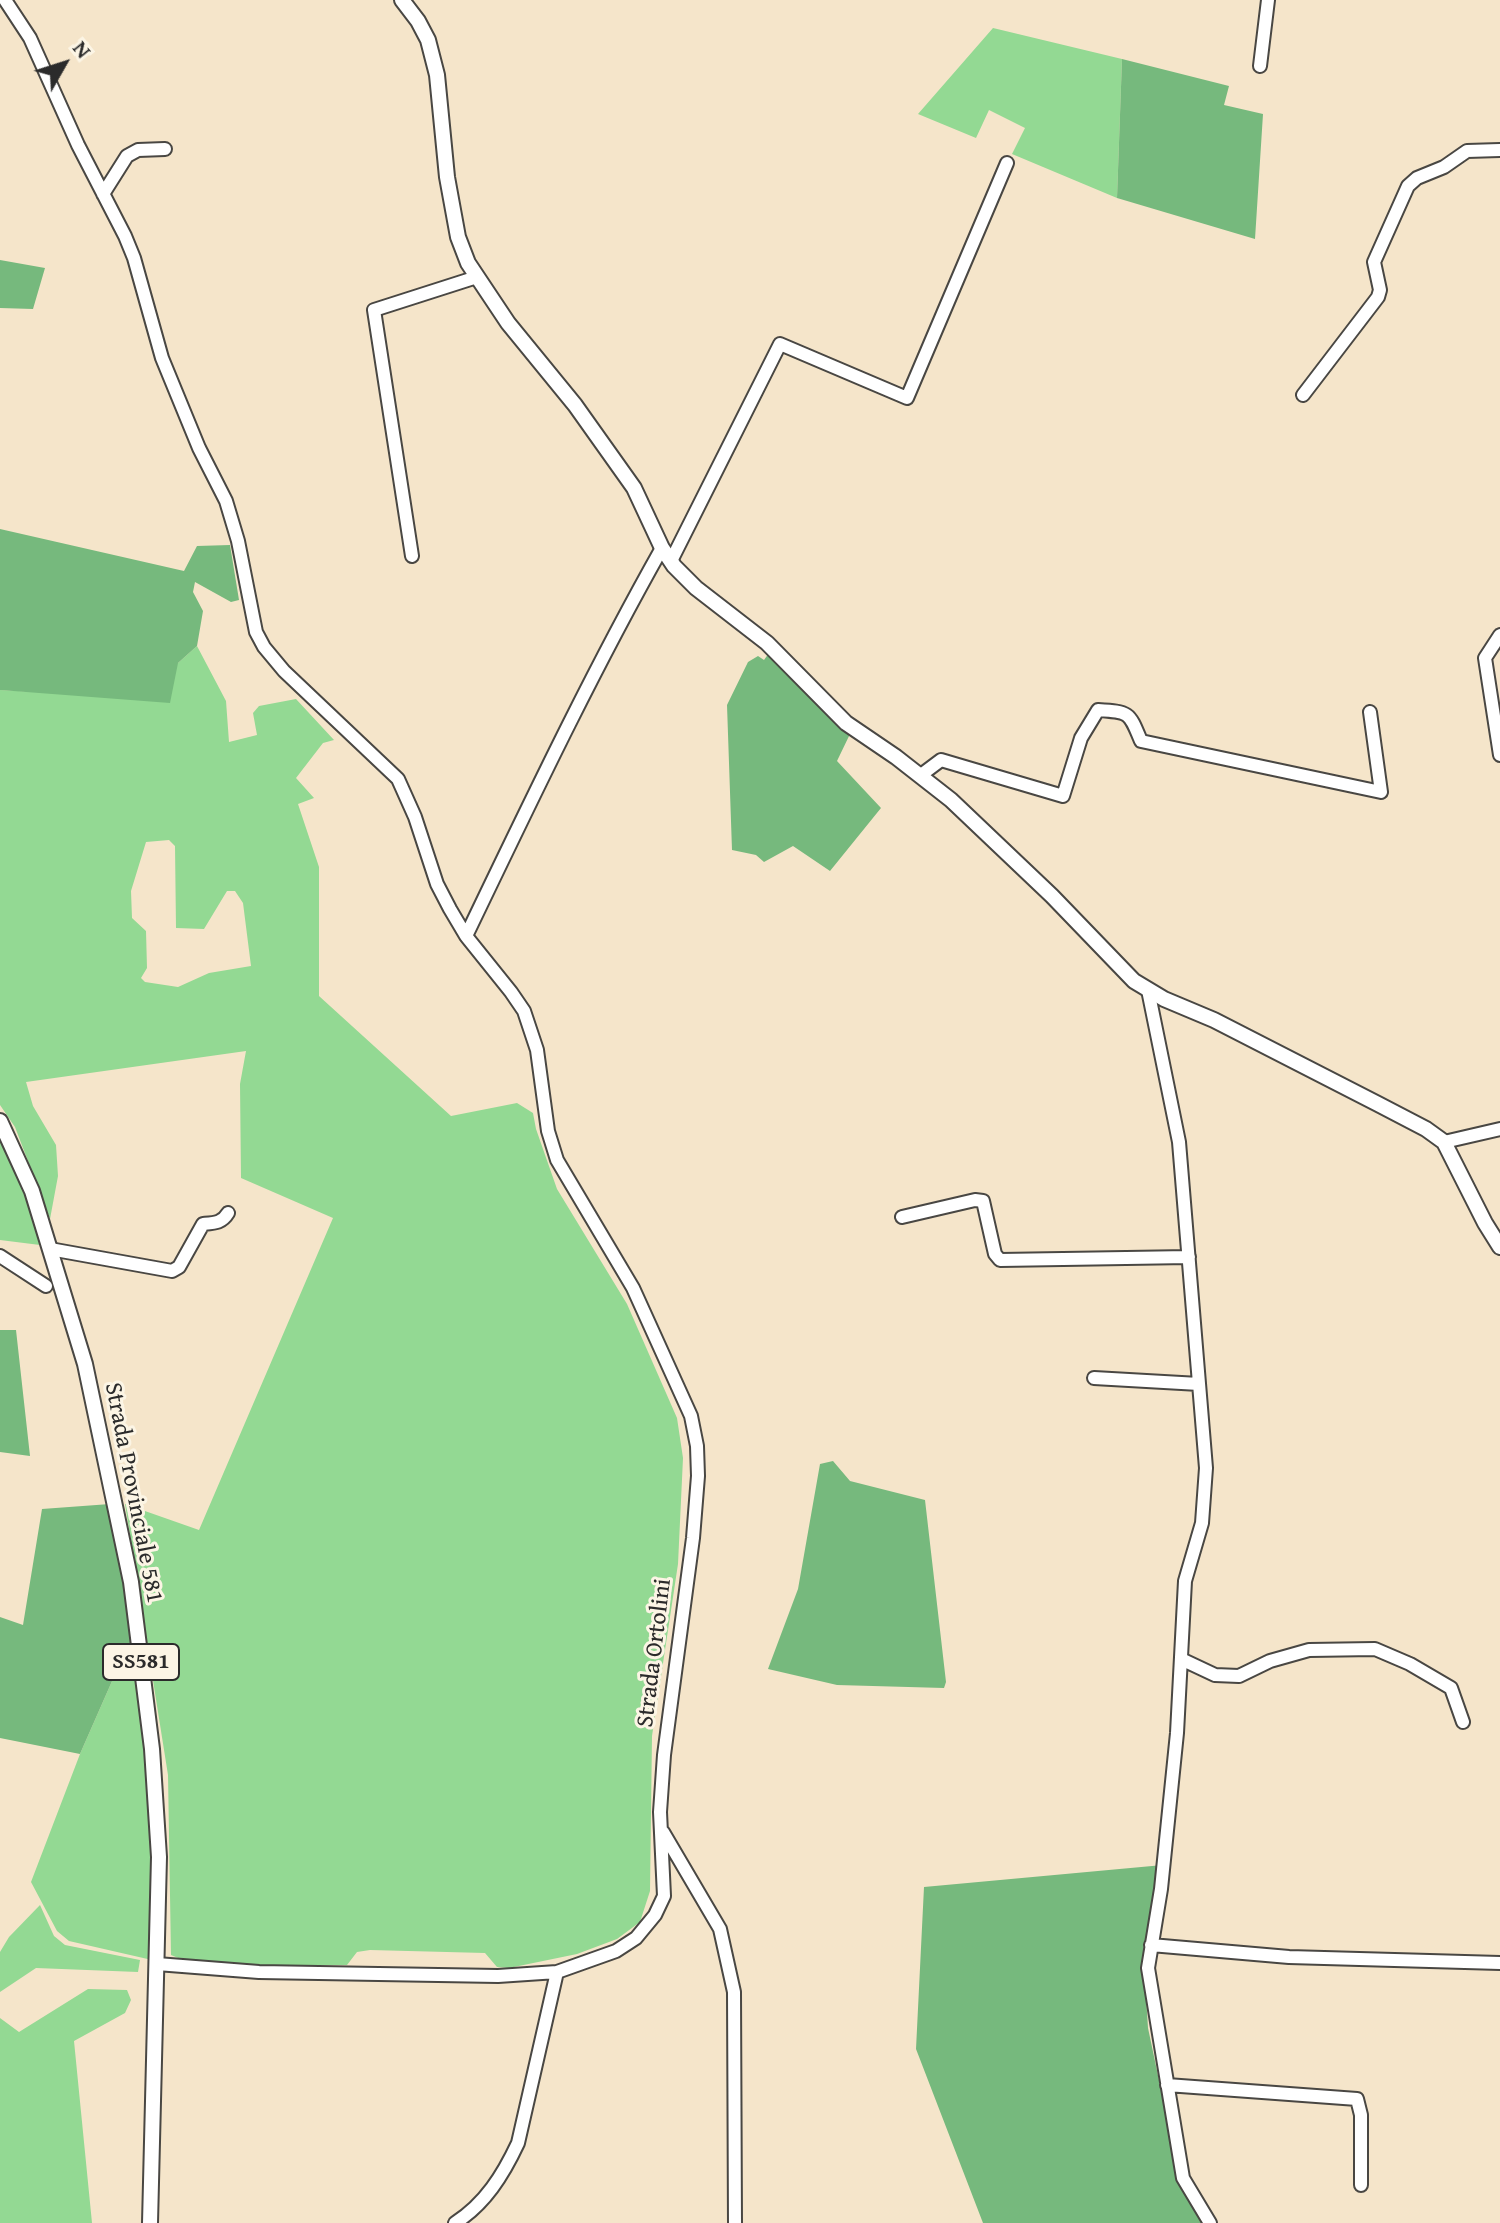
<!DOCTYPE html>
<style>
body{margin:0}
#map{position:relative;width:1500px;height:2223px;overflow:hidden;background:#f5e5ca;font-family:"Gentium Book Plus",serif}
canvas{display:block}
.north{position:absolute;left:24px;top:24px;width:80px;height:80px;-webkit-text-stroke:6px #fcf5e5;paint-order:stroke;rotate:51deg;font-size:22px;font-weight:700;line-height:32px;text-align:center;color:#2b2b2b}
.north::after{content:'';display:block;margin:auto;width:28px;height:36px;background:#2b2b2b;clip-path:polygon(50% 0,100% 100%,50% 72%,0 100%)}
</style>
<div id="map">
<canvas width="1500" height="2223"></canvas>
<div class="north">N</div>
</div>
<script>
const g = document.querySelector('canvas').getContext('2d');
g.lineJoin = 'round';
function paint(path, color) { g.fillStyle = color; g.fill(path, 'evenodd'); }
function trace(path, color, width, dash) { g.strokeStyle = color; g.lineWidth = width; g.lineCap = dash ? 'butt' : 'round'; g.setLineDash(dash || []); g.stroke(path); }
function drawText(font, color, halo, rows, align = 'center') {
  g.font = font + ' "Gentium Book Plus",serif'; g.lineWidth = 6; g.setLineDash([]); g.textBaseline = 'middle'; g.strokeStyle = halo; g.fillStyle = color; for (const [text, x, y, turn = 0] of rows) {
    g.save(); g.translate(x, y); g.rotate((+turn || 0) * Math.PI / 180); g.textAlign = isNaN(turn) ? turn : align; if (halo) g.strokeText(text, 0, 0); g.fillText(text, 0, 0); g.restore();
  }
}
const green = new Path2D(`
 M993,28L1122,59L1117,198L1012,154L1025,128L989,110L976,138L918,114Z
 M197,646L226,701L229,742L257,735L253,713L259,706L296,699L334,740L323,743L296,778L314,798L298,804L319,867V996L451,1116L517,1103L533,1113L536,1129L557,1189L627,1304L677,1418L683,1458L678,1564L652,1736L650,1891L640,1922L617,1939L577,1954L509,1968L497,1967L485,1953L370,1950L357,1952L347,1965H240L183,1960L171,1955L168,1775L125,1504L199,1530L333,1218L241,1178L240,1084L246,1051L26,1082L33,1106L56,1145L58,1176L50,1219L15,1127L0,1105V690L37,692L178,663ZM169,840L175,846L176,928L204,929L227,891H235L243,903L251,966L209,973L178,987L145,982L141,978L147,968L146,931L132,918L131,891L146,842Z
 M0,1134L20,1175L40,1245L0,1240Z
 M120,1663L137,1667L154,1795L152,1960L69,1941L57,1931L31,1882L80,1754Z
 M40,1905L54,1936L65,1945L140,1960L138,1972L36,1968L0,1992V1952L9,1937Z
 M88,1989L127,1990L131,2000L125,2013L74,2041L92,2223H0V2018L19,2032Z`);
const forest = new Path2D(`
 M1122,59L1229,86L1224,105L1263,114L1255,239L1117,198Z
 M0,260L45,268L33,309L0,308Z
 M0,529L184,571L197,546L230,545L239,600L231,602L195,582L193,592L203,611L197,646L178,663L170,703L0,690Z
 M769,653L850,734L837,761L881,808L830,871L793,846L764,862L756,855L732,850L727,705L748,662L758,656L764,660Z
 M0,1330H16L30,1456L0,1452Z
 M833,1461L850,1481L925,1500L946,1682L944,1688L837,1685L768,1669L798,1589L820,1464Z
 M110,1504L137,1667L120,1663L80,1754L0,1738V1617L23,1625L42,1509Z
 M1163,1865L1144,1965L1148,2028L1180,2180L1203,2223H983L916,2049L924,1887Z`);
const minor = new Path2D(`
 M5,0L30,38L78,145L125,236L134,258L162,358L199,448L226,501L238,541L256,632L264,647L284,671L398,779L415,817L437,884L450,909L466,936L511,992L524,1011L537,1050L548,1131L557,1160L633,1288L691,1416L697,1446L698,1476L693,1538L664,1755L660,1812L664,1896L655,1915L636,1938L616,1951L557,1972L498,1976L259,1972L157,1964
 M1260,66L1268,0
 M103,194L127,156L138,150L165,149
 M1303,395L1378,297L1380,290L1374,262L1408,186L1417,178L1444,167L1467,151L1500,150
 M412,556L374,310L477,277
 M671,561L780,344L907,398L1007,163
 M1500,635L1485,658L1500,755
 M921,775L941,760L1063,796L1081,738L1098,710C1130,712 1129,712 1141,741L1381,792L1370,712
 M466,936C529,805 591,674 662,548
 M1148,990L1179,1142L1206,1468L1202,1523L1185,1581L1177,1733L1161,1889L1148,1968L1183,2178L1210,2223
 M1444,1142L1500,1129
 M902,1217L975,1200L983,1201L995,1254L1000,1260L1189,1257
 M50,1249L172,1271L179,1267L203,1224C215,1223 222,1223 228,1213
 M0,1256L46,1286
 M1094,1378L1199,1384
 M1181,1659L1215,1675L1239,1676L1270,1661L1309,1650L1375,1649L1410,1664L1451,1688L1463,1722
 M663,1832L720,1929L734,1992L735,2223
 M1151,1945L1289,1957L1500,1963
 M1167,2085L1357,2099L1361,2115V2185
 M455,2223C485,2204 503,2175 518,2143L557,1972`);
const major = new Path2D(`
 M402,0L418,21L428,40L437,75L447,177L458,237L468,263L508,323L575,405L634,488L662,548L674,566L696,588L767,643L846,723L896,757L951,800L1052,896L1134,981L1164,999L1214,1020L1378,1104L1426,1129L1444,1142L1485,1223L1500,1247
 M0,1121L32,1191L85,1364L131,1582L152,1749L159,1857L150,2223`);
const shields = [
 [141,1662,76]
];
const shieldNames = [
 ["SS581",141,1662]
];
const streetNames = [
 ["Strada Provinciale 581",133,1493,79],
 ["Strada Ortolini",655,1653,-83]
];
paint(green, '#93d993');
paint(forest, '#76b97d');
trace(minor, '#494743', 16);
trace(major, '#494743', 18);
trace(minor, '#fff', 12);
trace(major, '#fff', 14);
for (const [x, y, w] of shields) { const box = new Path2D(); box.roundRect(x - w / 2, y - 18, w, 36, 6); g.fillStyle = '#fcf5e5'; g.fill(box); trace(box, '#2b2b2b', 2); }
drawText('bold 22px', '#2b2b2b', null, shieldNames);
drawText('24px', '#2b2b2b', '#fcf5e5', streetNames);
</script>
